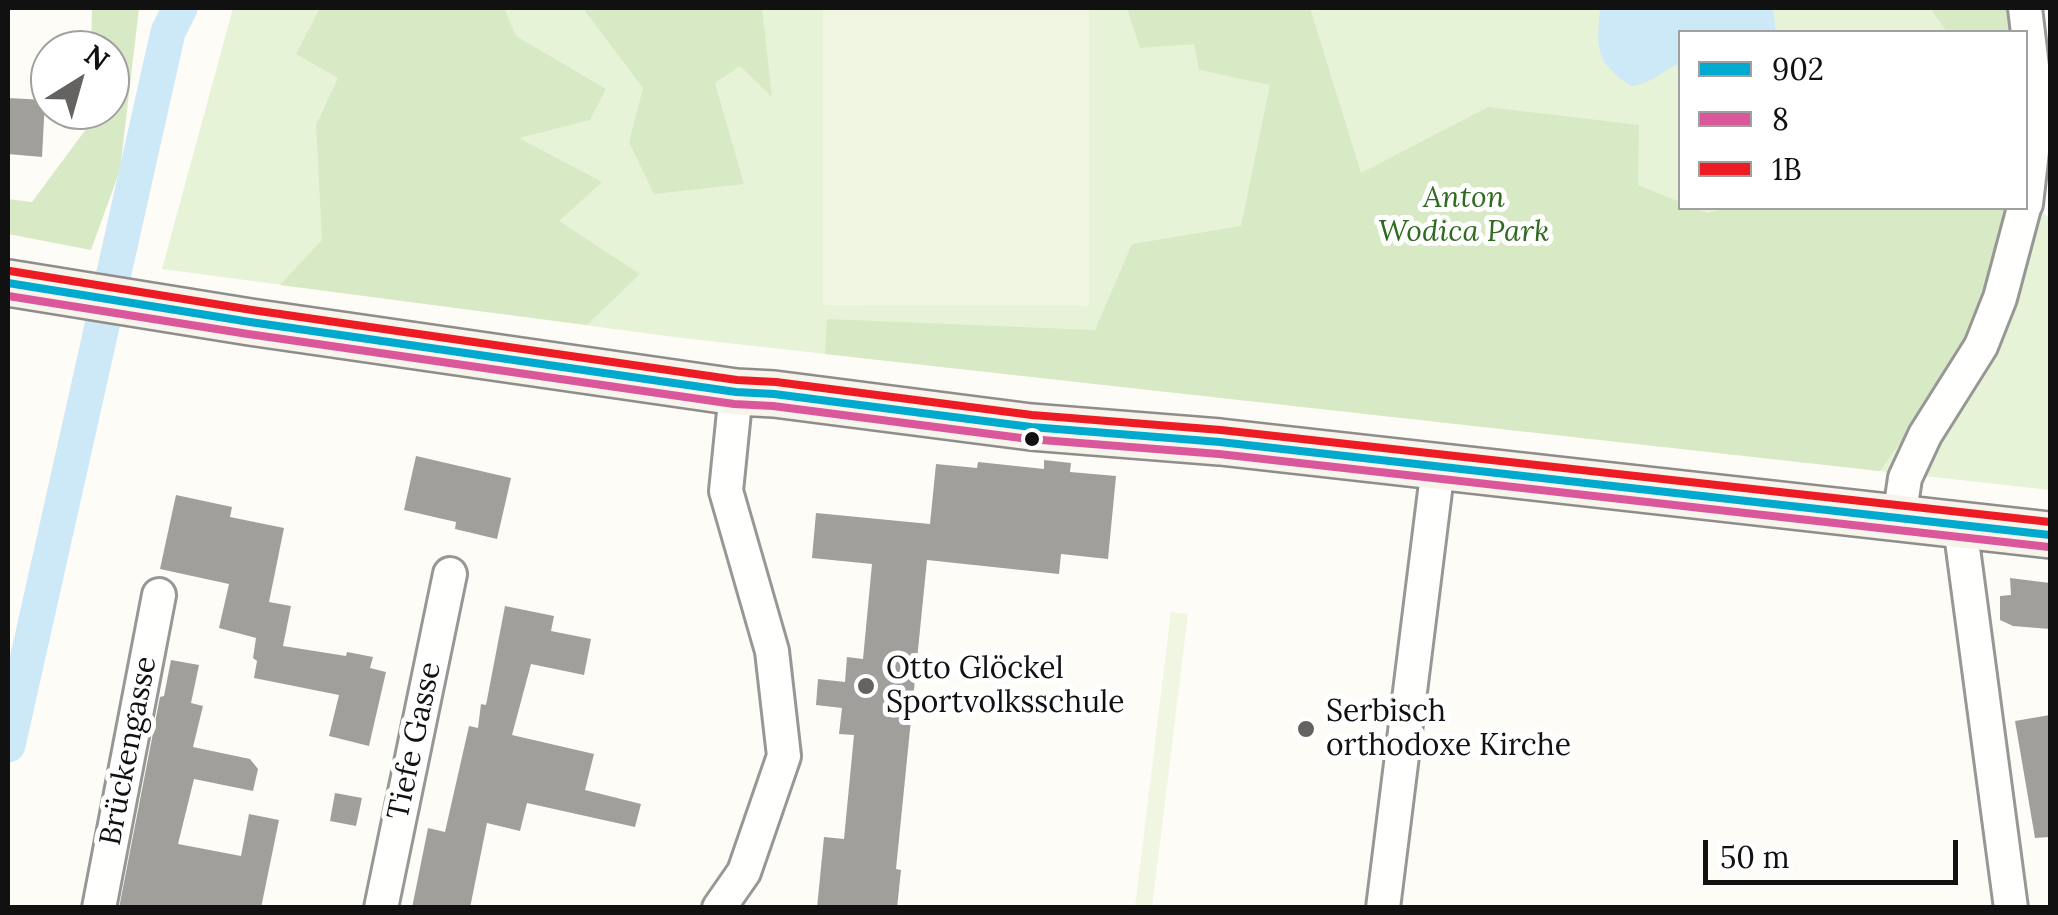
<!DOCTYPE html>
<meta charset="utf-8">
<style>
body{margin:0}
#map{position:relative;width:2058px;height:915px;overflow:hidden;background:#fdfcf7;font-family:Lora,serif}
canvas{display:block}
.frame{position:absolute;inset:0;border:10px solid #111;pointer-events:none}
.legend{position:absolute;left:1678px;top:30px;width:350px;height:180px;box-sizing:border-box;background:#fff;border:2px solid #a0a0a0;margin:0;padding:12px 18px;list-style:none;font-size:30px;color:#111}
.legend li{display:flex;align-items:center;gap:20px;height:50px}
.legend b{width:50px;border:2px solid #a0a0a0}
.north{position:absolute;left:30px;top:30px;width:100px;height:100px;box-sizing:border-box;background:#fff;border:2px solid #a0a0a0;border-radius:50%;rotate:37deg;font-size:28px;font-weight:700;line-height:40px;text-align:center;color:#111}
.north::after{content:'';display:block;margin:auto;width:35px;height:45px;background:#646362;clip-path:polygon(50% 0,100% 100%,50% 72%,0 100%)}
.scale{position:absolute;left:1703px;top:840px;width:255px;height:45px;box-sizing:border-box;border:5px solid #111;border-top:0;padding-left:12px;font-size:30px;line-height:35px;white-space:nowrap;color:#111;-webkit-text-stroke:8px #fff;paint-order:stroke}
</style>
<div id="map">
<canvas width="2058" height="915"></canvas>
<div class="frame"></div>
<ul class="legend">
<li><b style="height:12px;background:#00a9ce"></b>902</li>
<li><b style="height:12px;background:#db579b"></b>8</li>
<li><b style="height:12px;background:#ed1c24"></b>1B</li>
</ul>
<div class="north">N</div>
<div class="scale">50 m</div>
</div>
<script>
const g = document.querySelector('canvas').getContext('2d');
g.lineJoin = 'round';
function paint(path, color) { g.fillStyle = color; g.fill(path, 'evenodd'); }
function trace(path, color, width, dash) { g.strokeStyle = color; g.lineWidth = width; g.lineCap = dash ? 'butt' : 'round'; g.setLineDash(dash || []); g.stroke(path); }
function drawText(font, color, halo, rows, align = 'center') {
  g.font = font + ' Lora,serif'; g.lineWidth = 10; g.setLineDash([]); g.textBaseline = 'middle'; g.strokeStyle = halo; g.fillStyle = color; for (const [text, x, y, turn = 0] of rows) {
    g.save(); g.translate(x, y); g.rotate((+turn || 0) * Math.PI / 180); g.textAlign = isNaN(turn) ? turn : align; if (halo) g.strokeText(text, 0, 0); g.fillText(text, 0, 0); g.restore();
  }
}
const green = new Path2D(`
 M233,8H2014L2017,32H1680V208H2026V202L2050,218V490L682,338L162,269Z`);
const forest = new Path2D(`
 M92,8H139L120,170L91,250L8,234V199L32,202L89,125V110H110V50H91Z
 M320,8H504L516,36L606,89L590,120L519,138L602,182L559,221L640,274L587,325L280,285L322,240L316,125L338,78L296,54Z
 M588,8H762L772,97L740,66L715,83L744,184L654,194L629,142L643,88L585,11Z
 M1127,8H1310L1361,173L1488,107L1639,125L1638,185L1680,202V208H1693L1708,213L1727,208H2013L2004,241L1960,358L1880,471L825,354L827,319L1095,330L1132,244L1241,226L1270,85L1199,70L1194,44L1140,48Z
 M1930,8H2014L2017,32H1947Z`);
const pitch = new Path2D(`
 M823,8H1089V306L823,305Z
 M1171,612L1188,614L1152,907H1135Z`);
const water = new Path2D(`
 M1600,8H1773L1776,32H1680V64C1659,71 1657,82 1631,86C1594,62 1597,48 1600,8Z`);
const canal = new Path2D(`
 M8,745L168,32L180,8`);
const building = new Path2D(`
 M8,98L45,100L42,157L8,154Z
 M416,456L511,478L497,539L455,529L456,522L404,510Z
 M1044,460L1071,463L1070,472L1116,476L1108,559L1061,554L1059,574L927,560L896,869L901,870L897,908H817L824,837L844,839L854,735L839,734L842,708L816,705L818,679L845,682L847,657L863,659L872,564L812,558L816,513L930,524L936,464L977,468L978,462L1044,469Z
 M176,495L232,507L230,517L284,528L269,602L291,606L283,646L346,656L347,652L373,657L370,668L386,672L369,746L329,736L339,695L254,678L257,661L253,658L256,638L219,628L229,584L160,569Z
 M2010,578L2050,583V629L2013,626L2000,620V596L2011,595Z
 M505,606L554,616L551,631L591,639L584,675L531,664L512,735L594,754L585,790L641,804L635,827L527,803L520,831L487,823L470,908H412L428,828L445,832L469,726L478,728L481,704L486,705Z
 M171,660L199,665L191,703L203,706L193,747L250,759L258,769L253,791L194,779L178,844L241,856L249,814L279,820L261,908H119L160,697L164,696Z
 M2050,715V837L2035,838L2015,721Z
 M335,793L362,798L356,826L330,821Z`);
const minor = new Path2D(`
 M2025,8L2037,108L2026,204
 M1899,519L1905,478L1925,435L1981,346L2000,298L2024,208
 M1960,526L2011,908
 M99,908L159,595
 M381,908L450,574
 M719,908L744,872L784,756L772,651L726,491L736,392
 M1383,908L1438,467`);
const secondary = new Path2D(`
 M8,283L250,322L736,392L774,394L1031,427L1220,442L2050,535`);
const bus1 = new Path2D(`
 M8,283L250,322L736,392L774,394L1031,427L1220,442L2050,535`);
const bus2 = new Path2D(`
 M8,296L248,334L734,404L773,406L1029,439L1219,454L2049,547`);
const bus3 = new Path2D(`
 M10,271L252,310L737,380L776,382L1032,415L1221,430L2050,522`);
const markers = [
 [1032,439,9,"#111"],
 [866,686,10,"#646362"],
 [1306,729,10,"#646362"]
];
const parkNames = [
 ["Anton",1464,198],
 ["Wodica Park",1464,232]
];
const poiNames = [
 ["Otto Glöckel",886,669],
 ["Sportvolksschule",886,703],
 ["Serbisch",1326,712],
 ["orthodoxe Kirche",1326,746]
];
const streetNames = [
 ["Tiefe Gasse",415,741,-78],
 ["Brückengasse",129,751,-79]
];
paint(green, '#e7f3d7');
paint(forest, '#d8eac5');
paint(pitch, '#f0f6e1');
paint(water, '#cde8f7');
trace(canal, '#cde8f7', 35);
paint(building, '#a19f9c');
trace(minor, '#979795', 38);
trace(secondary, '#8e8d8b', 50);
trace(minor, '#fffffe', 32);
trace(secondary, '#f6f4eb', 45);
trace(bus1, '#00a9ce', 8);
trace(bus2, '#db579b', 8);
trace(bus3, '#ed1c24', 8);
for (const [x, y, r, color] of markers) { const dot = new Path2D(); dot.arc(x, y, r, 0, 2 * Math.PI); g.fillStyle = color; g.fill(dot); trace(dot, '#fff', 4); }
drawText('italic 30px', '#2f6b1f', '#fff', parkNames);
drawText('30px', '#111', '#fff', poiNames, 'left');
drawText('30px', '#111', '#fff', streetNames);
</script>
